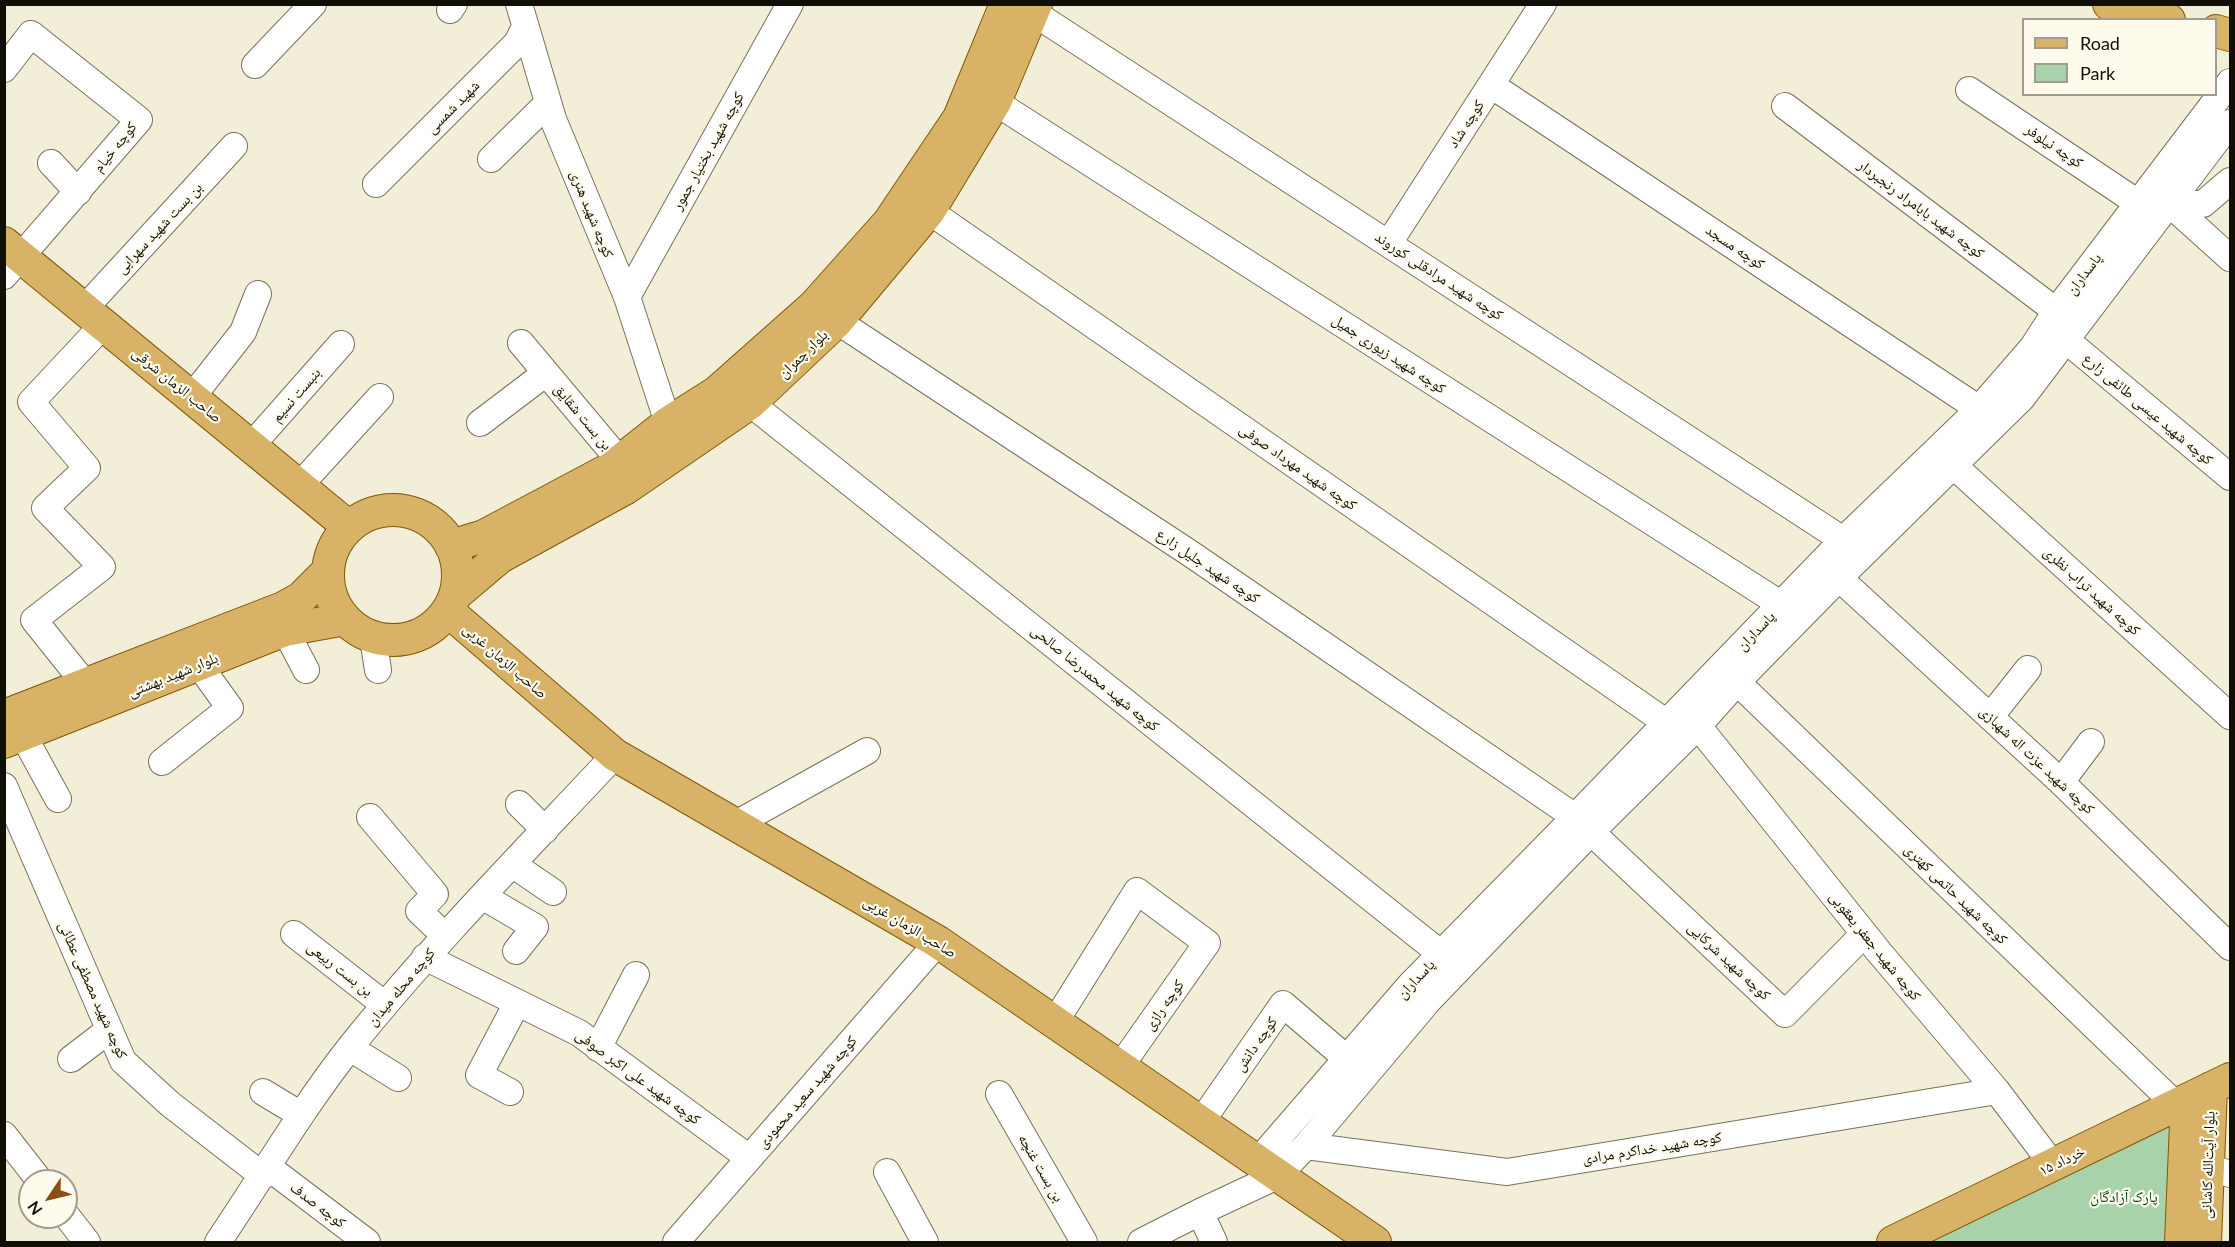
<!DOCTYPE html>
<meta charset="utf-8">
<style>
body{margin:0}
#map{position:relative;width:2235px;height:1247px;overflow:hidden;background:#f3eed7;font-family:Lato,sans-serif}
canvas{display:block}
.frame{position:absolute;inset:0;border:6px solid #100e07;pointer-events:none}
.legend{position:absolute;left:2022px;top:18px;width:195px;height:78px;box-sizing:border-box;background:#fefbed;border:2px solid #9f9c91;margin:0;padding:8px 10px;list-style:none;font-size:18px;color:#100e07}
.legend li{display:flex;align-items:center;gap:12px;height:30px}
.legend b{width:30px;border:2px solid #9f9c91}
.north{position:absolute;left:18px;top:1169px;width:60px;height:60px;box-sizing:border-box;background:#fefbed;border:2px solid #9f9c91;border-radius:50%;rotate:235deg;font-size:16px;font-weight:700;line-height:24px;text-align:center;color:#100e07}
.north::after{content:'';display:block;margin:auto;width:21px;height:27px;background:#8c4e12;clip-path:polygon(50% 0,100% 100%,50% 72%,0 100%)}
</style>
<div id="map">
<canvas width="2235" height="1247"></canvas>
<div class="frame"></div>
<ul class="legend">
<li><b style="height:8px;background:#d8b367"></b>Road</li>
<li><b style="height:16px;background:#a8d3aa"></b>Park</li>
</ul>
<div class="north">N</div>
</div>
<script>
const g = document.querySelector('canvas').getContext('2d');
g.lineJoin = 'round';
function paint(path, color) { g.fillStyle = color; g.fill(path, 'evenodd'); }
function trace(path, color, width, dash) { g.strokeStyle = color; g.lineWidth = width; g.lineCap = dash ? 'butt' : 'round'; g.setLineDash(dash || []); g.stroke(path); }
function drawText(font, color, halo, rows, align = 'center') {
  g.font = font + ' Lato,"Noto Naskh Arabic",sans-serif'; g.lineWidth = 4.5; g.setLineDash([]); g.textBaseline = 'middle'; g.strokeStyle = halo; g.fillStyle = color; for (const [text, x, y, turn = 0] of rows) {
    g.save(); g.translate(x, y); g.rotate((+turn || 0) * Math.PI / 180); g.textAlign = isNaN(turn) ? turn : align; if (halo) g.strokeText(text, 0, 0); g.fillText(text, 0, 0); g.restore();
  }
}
const green = new Path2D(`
 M2178,1121L2170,1242H1920Z`);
const minor = new Path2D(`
 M519,4L553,119L627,297L668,423
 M450,10L454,4
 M1034,13L1843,540
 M255,65L313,4
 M4,69L31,34L139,120L4,276
 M1491,85L1979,409
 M1969,90L2138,203
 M995,102L1782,605
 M1785,106L2056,311
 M491,159L548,103
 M51,163L78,192
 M376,184L517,43L525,27
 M2170,204L2230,258
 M2170,204H2203L2230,181
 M929,211L1667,723
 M1389,243L1543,4
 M627,297L790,4
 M84,309L234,146
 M837,321L1191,554L1575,817
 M2066,340L2230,477
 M521,343L620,461
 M192,397L243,332L258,294
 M750,403L1440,953
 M480,423L546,373
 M251,446L341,344
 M1954,466L2230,716
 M299,486L380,397
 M1839,578L2061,782L2230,947
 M285,630L306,670
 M373,638L378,670
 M1737,682L2176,1105
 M86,685L34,620L102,567L45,508L87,468L31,402L103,325
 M1990,717L2028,669
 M1698,726L1879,952L1997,1091L2053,1165
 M23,735L58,799
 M162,762L230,708L199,665
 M2061,782L2091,742
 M4,786L123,1061L170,1104L263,1176
 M519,804L545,830
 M370,817L435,894L419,911L445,936
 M734,825L867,751
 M1591,832L1785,1014L1864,934
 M512,864L553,892
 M482,896L535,927L516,951
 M294,934L385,1005
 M425,957L579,1033L749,1158
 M1055,1022L1137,891L1207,943L1120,1067
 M350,1048L398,1078
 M598,1048L636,975
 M71,1059L109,1030
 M263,1092L301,1115
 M510,1092L479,1075L517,1003
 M999,1094L1084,1242
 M1201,1122L1283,1004L1346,1058
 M4,1135L40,1181
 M1306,1146L1507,1172L1997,1091
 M1258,1161L1411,984L1575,817L1843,540L1979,409L2032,348L2056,311L2230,82
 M268,1167L367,1242
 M2208,1167L2230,1174
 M887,1172L925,1242
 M1200,1212L1214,1242
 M66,1215L87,1242
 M218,1242C262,1177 302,1108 351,1046C433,944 525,851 615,755
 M676,1242L938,942
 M1141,1242L1200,1212L1277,1176L1306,1146L1429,1000L1591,832L1698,726L1737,682L1839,578L2022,398L2230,123`);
const major = new Path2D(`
 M2109,4L2169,20
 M2216,31L2230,35
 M4,243L349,527
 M328 575a65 65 0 1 1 130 0a65 65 0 1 1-130 0Z
 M451,546L484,536L610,469L668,423L717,392L814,306L889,222L959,118L1006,4
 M455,595L500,557L626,488L750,403L837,321L929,211L995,102L1036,4
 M448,611L615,755L938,942L1375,1242
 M4,716L283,608L301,598L327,572
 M4,742L285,630L345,619
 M1893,1242L2230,1079
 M2181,1242L2187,1100
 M2205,1242L2211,1088`);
const streetNames = [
 ["شهید شمسی",453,107,-45],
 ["کوچه شاد",1466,124,-57],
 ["کوچه نیلوفر",2054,146,34],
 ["کوچه خیام",115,147,-51],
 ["کوچه شهید بختیار جمور",708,151,-61],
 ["کوچه شهید بابامراد رنجبردار",1921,209,37],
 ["کوچه شهید هنری",592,214,68],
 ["بن بست شهید سهرابی",159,228,-47],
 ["کوچه مسجد",1735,247,34],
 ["پاسداران",2084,274,-53],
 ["کوچه شهید مرادقلی کوروند",1439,276,33],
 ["بلوار چمران",803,354,-44],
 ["کوچه شهید زیوری جمیل",1389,354,33],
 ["صاحب الزمان شرقی",177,385,39],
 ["بنبست نسیم",296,395,-49],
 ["کوچه شهید عیسی طائفی زارع",2148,409,40],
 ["بن بست شقایق",583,417,50],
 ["کوچه شهید مهرداد صوفی",1298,467,35],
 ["کوچه شهید جلیل زارع",1208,566,34],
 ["کوچه شهید تراب نظری",2092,591,42],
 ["پاسداران",1756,631,-46],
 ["صاحب الزمان غربی",505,661,41],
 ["بلوار شهید بهشتی",173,675,-22],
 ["کوچه شهید محمدرضا صالحی",1095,678,39],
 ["کوچه شهید عزت اله شهبازی",2037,760,43],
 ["کوچه شهید حاتمی کهتری",1956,894,44],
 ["صاحب الزمان غربی",910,927,31],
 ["کوچه شهید جعفر یعقوبی",1875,946,51],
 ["کوچه شهید شرکایی",1729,961,43],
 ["بن بست ربیعی",340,969,38],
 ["پاسداران",1416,979,-47],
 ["کوچه محله میدان",401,987,-50],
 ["کوچه شهید مصطفی عطائی",93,990,66],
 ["کوچه رازی",1164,1005,-55],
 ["کوچه دانش",1256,1044,-55],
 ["کوچه شهید علی اکبر صوفی",638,1077,36],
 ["کوچه شهید سعید محمودی",807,1092,-49],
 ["کوچه شهید خداکرم مرادی",1652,1148,-9],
 ["۱۵ خرداد",2062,1161,-26],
 ["بلوار آیت‌الله کاشانی",2208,1165,-88],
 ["بن بست غنچه",1041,1168,60],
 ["کوچه صدف",318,1205,37]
];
const parkNames = [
 ["پارک آزادگان",2124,1197]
];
paint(green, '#a8d3aa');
trace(minor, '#77725d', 28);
trace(major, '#815804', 34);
trace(minor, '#fff', 26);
trace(major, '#d8b367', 32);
drawText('15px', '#100e07', '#fefbed', streetNames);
drawText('15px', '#043810', '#fefbed', parkNames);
</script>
